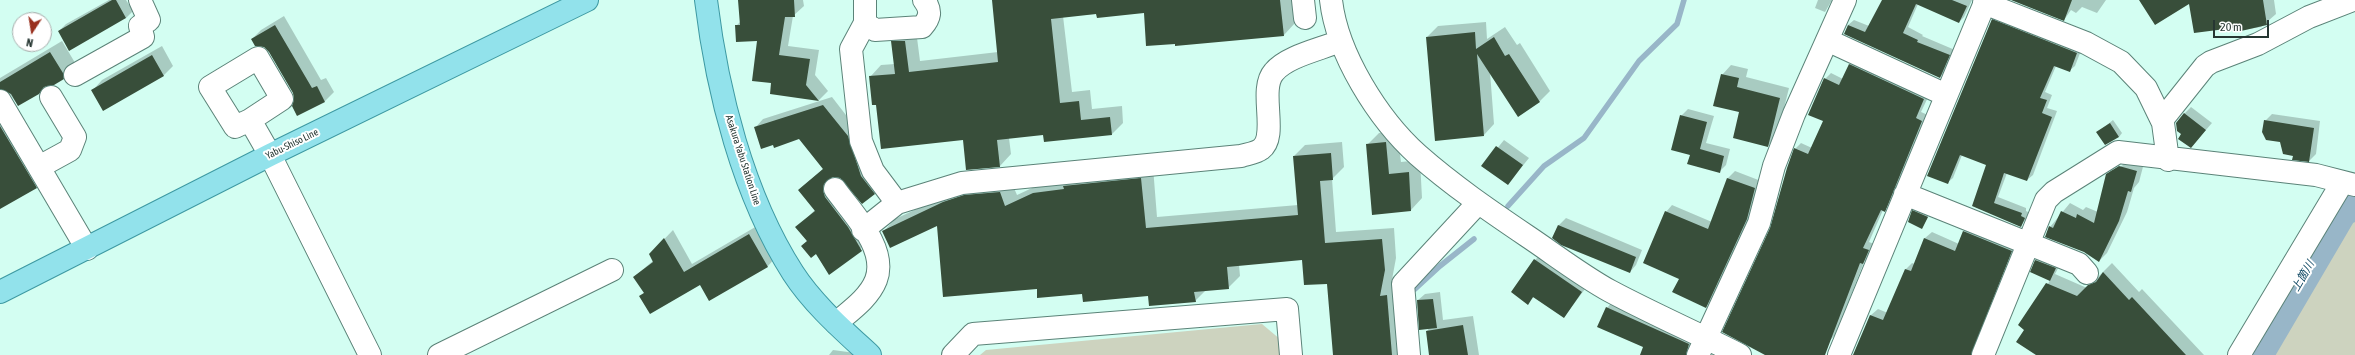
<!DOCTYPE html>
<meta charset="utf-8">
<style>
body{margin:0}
#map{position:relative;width:2355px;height:355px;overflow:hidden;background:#d3fef2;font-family:"Asap Condensed",sans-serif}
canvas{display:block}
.north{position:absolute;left:12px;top:12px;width:40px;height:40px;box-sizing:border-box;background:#fff;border:1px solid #a8afad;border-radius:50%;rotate:192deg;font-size:11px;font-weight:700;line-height:16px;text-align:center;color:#263632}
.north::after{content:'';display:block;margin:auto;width:14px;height:18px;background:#99301e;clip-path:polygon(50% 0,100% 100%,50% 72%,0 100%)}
.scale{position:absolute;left:2213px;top:20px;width:56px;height:18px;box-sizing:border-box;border:2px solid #263632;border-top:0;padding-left:5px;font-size:12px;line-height:14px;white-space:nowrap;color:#263632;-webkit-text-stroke:3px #fff;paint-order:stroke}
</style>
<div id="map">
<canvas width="2355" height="355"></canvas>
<div class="north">N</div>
<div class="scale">20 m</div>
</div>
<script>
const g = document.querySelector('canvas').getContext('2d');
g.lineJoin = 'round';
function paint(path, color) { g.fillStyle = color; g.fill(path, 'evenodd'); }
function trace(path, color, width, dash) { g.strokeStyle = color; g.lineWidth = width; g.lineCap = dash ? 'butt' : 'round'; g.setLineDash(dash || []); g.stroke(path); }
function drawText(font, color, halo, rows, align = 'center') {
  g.font = font + ' "Asap Condensed","Noto Sans JP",sans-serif'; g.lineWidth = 4; g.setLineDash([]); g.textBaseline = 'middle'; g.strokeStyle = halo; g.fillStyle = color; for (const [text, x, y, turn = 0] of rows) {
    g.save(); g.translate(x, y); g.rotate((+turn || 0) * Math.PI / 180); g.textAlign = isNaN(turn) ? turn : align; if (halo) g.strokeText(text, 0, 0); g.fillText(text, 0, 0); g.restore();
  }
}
const green = new Path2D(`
 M2355,217V355H2272L2355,218Z
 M1262,324L1281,340L1282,355H980L986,350Z`);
const shadow = new Path2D(`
 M109,0H126L133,11L126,18L59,31L66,24Z
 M739,0H803L804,6L793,16L788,46L819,50L815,75L828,91L819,100L771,93L773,82L759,40L736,26L741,21Z
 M993,0H1293L1295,23L1284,35L1175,43L1145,11L1063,16L1072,92L1090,90L1092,109L1122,106L1123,123L1112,134H1044L1009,138L1011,154L1000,166L964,139L877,104L870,77L881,65L895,64L892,42L904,30H916L920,61L998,52Z
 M1818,0H1832L1825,12L1815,8Z
 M1883,0H1972L1964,17L1959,22L1918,4L1908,27L1923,35L1922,36L1955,50L1945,72L1940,77L1848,25L1854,20L1869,26Z
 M2013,0H2106L2097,13L2082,7L2076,13L2071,10L2064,20Z
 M2190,0H2274L2276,14L2261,27L2242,30V25Z
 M1998,15L2082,48L2075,66L2069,71L2056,66L2045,92L2052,95L2047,108L2057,111L2033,175L2027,180L2007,173L1998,197L2026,208V211L2030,213L2021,226L1973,206L1988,164L1962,155L1953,178L1947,183L1992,20Z
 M284,16L321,80L326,78L334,92L325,101L296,99L294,93L270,51L252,39L261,30Z
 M1486,22L1487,39L1505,27L1517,45L1520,43L1550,91L1540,101L1490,72L1494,124L1484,135L1427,37L1438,26Z
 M62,41L74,61V67L63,78L46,85L39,93L18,105L6,89H0V96L47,176L36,187L0,208V78Z
 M162,46L173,66L163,76L93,90L102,80Z
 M1856,58L1930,93L1921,112L1928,115L1891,204L1883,210L1869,242L1874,244L1869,257L1864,262L1836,334L1816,355H1768L1752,348L1771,228L1795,149L1801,143L1812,148L1824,121L1825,79L1831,73L1843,79L1850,64Z
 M1731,65L1748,69L1746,77L1789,88L1777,136L1768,146L1740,112L1722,75Z
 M832,97L856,128L883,185L874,194L841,177L832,176L833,188L870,241L829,273L797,227L815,210L799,190L823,169L799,138L755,128L763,119Z
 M2191,107L2212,123L2191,147L2183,134L2184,114Z
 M1688,109L1714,116L1706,143L1730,149L1726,165L1719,172L1691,155L1681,116Z
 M2272,114L2320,121L2316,154L2309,161L2294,155L2265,121Z
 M2113,120L2122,133L2119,137L2098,132Z
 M1397,131L1401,162L1420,160L1422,198L1411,210L1367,145L1379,133Z
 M1504,140L1529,158L1508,184L1483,166Z
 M1342,142L1344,167L1332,179L1336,232L1394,228L1396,258L1391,285L1398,284L1404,355H1334L1328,283L1303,259L1239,265L1240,276L1228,288L1206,290L1195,301L1149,295L1037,288L938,225L884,231L895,219L956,191L1011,181L1017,195L1045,182L1153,167L1157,217L1298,205L1294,156L1305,145Z
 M2128,159L2144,163L2139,182L2134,188L2127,212L2107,253L2099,261L2050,227L2070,203L2083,210L2086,207L2098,212L2107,175L2113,169V171L2123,165L2122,163L2113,169Z
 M1735,171L1761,181L1754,211L1712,300L1706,307L1680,278L1666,212L1672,205L1712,222L1728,178Z
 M1917,208L1930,213L1922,227L1913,211Z
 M1566,218L1642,250L1636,265L1630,272L1554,238L1559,225Z
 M1971,225L2018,244L1974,355H1855L1871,315L1878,309L1888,313L1906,269L1912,263L1915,264L1925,238L1932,232L1959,244L1964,232Z
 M757,226L776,257L768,266L709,300L700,284L640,296L645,292L634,277L654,260L650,254L673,230L692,264Z
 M1542,253L1588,285L1564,317L1534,297L1527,303L1535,260Z
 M2043,254L2062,261L2055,274L2087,288L2112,263L2139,292L2142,289L2204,355H2038L2025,329L2050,280L2031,272L2036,260Z
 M1440,292L1443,320L1473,316L1479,355H1430L1427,331L1430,327L1418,300L1425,294Z
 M1612,302L1694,338V355H1648L1644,347L1607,308Z
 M833,350L863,354V355H829Z`);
const stream = new Path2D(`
 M1508,206L1544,166L1584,138L1639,61L1677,24L1684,0
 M1415,289L1440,266L1474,239`);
const river = new Path2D(`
 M2256,355L2341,210L2355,203`);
const building = new Path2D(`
 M112,0H116L126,18L69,51L58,31Z
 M738,0H794L795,17H785L779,55L810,59L806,85L819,101L770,94L771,83L752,81L757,41L736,42L735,25H740Z
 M992,0H1280L1284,36L1175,46V44L1146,46L1144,13L1097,18L1096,14L1051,19L1060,103L1079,101L1081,120L1110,117L1112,135L1044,142L1043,135L997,140L1000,167L966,170L963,140L881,149L876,105H872L869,76L895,74L891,41H905L909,72L998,62Z
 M1882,0H1952L1967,6L1959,23L1916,4L1903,33L1918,40L1917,42L1950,55L1940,78L1844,34L1848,25L1865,32Z
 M2011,0H2072L2064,21Z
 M2139,0H2263L2267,25L2241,31V27L2194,33L2189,4L2155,25Z
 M1992,19L2077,53L2070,72L2054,66L2040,98L2047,100L2042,113L2052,117L2027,181L2004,173L1994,203L2022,213L2021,216L2025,218L2021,227L1972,206L1986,165L1960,155L1948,184L1927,176Z
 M275,25L312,88L317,86L325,102L297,116L292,106L294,99L293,93L269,52L264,47L255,46L251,39Z
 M1475,32L1476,49L1494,37L1505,56L1509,54L1540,102L1518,117L1477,54L1484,136L1435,141L1426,37Z
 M50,52L63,73L64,79L54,85L44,87L39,94L18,106L11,94L0,89V82Z
 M152,55L164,76L103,111L91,90Z
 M1849,64L1924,99L1916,118L1922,121L1885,212L1881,210L1863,248L1869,250L1863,264L1860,263L1825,355H1765L1722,332L1770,228L1787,168L1794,148L1808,154L1823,121L1808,115L1824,78L1839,85Z
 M1721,74L1739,78L1737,87L1780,98L1768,147L1733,138L1739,112L1713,106Z
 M823,105L848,136L861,176L875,194L862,204L840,178L833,177L824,184L823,190L825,197L848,227L862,251L829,275L816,254L811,258L801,246L807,241L795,227L815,211L798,190L823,169L799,139L774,148L773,145L761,149L754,127Z
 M2184,113L2206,130L2191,148L2178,139L2181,134L2177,131L2176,123Z
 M1680,115L1707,122L1700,149L1724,156L1720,173L1687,164L1690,155L1671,150Z
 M2264,120L2314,128L2309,162L2292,160L2293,156L2283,154L2280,142L2266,140L2262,132Z
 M2110,123L2119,137L2105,145L2096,132Z
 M0,126L37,188L0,209Z
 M1386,142L1389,174L1409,172L1411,211L1372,215L1366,144Z
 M1496,146L1523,165L1508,185L1481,166Z
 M1331,153L1333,180L1320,181L1325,243L1382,239L1385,270L1380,296L1387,295L1392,355H1333L1327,284L1304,285L1302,260L1227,267L1229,289L1194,292L1196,302L1149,306L1148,296L1083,302L1082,294L1037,298V289L943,297L937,226L890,248L882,231L943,202L964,195L1000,192L1005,206L1033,193L1064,189L1063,186L1141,178L1146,228L1298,215L1293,156Z
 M2119,166L2137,171L2131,192L2128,191L2119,221L2099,262L2084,252L2045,237L2049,226L2053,228L2061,211L2076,218L2077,214L2094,223L2106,174Z
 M1727,178L1755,188L1747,219L1706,308L1672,292L1679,279L1643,263L1665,211L1708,229Z
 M1912,210L1928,217L1922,229L1908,222Z
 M1558,225L1636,257L1630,273L1561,245L1552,238Z
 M1963,231L2012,251L1971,355H1853L1870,315L1883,320L1905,269L1911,271L1924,238L1955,251Z
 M749,234L768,267L709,301L700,285L650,314L639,296L644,293L633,277L653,262L649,254L664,238L684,272Z
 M1534,259L1582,292L1564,318L1533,297L1528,305L1511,292Z
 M2035,260L2056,268L2050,281L2030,272Z
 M2103,272L2129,300L2132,297L2186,355H2036L2016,342L2024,330L2018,325L2046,283L2077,296L2088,285L2096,282Z
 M1433,299L1437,328L1419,330L1417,300Z
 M1606,307L1689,344L1686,355H1640L1643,347L1597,327Z
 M1463,325L1468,355H1429L1426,331Z`);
const minor = new Path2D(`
 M1303,0L1305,18
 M1331,0C1337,54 1378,119 1418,155C1452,185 1490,211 1527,236C1554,254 1581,275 1610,291C1653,314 1697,333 1740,355
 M1984,3L2086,43L2121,62L2146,88L2163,123L2168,160
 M865,23L875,30L922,27C930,18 932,11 924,0
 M1827,40L1946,95
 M75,75L143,37L140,26L149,20L140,0
 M0,101L87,249
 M250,120L282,99L258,58L210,87L235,127L250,120L270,155L370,355
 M2162,120L2205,66L2211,62L2258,44L2309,17L2353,0
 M39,167L70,150L75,137L51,97
 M835,189C852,213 888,248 876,280C869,298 850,311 836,323
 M1905,194L2079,264L2087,273
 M897,203L962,183L1241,156C1247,154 1256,153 1261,149C1279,136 1258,90 1274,72C1287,56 1322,49 1340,41
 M863,230L897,203L873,171L861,141L851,49L865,23V0
 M439,355L612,270
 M953,355L973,334L1287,309L1291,355
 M1409,355L1403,284L1478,203
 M1698,355L1759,223L1774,166L1794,114L1845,0
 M1839,355L1986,0
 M1983,355L2046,200L2054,192L2118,152L2316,175L2355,185
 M2239,355L2342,183`);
const major = new Path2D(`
 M706,0C717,91 743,195 793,273C813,304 843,330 870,355
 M0,292L270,155L587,0`);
const streetNames = [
 ["Yabu-Shiso Line",292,144,-26],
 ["Asakura Yabu Station Line",743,160,72]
];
const waterNames = [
 ["上箇川",2303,276,-60]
];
paint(green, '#cdd3bf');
paint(shadow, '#0003');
trace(stream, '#98b6c8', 5.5);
trace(river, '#98b6c8', 34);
paint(building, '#384e3a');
trace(minor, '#5b8378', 24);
trace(major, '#3d99a2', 24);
trace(minor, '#fff', 22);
trace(major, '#92e2eb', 22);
drawText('10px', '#263632', '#fff', streetNames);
drawText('italic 11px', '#0d4661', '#fff', waterNames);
</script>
